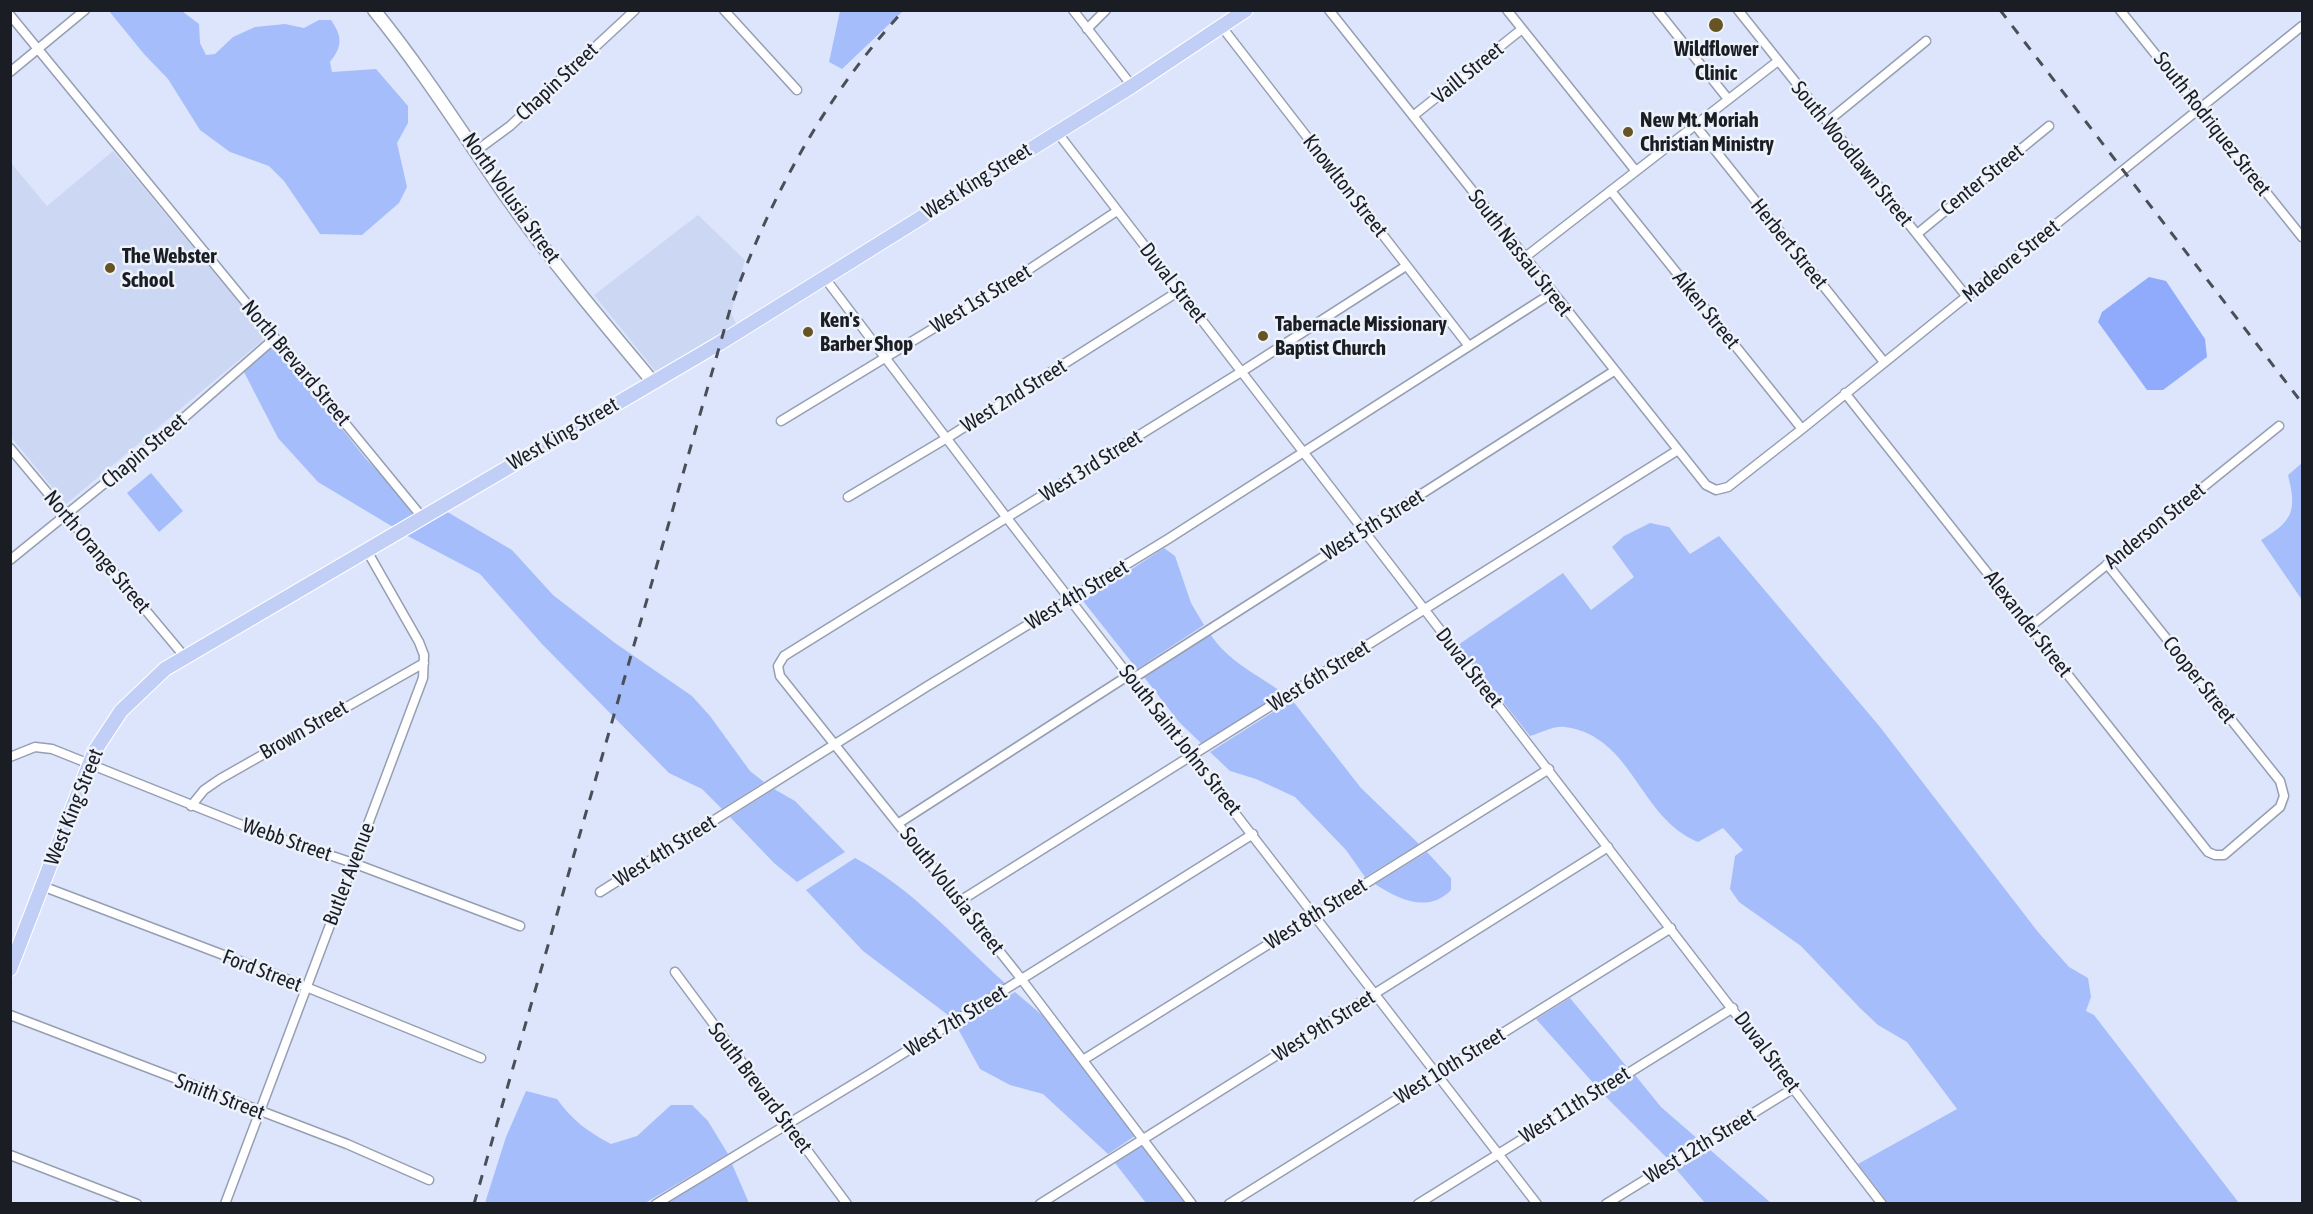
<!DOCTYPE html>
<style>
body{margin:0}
#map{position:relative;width:2313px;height:1214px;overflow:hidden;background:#dce5fb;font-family:"Asap Condensed",sans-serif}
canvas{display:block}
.frame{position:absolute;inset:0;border:12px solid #1a1d24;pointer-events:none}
</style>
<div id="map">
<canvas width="2313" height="1214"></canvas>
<div class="frame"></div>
</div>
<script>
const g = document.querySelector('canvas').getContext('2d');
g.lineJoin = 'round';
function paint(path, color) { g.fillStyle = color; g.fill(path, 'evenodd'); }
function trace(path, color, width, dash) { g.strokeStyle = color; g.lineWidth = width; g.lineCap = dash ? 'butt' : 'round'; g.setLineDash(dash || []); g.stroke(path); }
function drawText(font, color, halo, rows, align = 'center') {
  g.font = font + ' "Asap Condensed",sans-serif'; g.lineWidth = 5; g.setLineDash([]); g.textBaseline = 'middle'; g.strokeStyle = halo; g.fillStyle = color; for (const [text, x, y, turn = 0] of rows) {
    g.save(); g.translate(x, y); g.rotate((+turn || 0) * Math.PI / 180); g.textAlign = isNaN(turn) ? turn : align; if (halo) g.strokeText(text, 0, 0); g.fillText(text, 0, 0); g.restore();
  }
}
const built = new Path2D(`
 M113,151L262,330V341L66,504L11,437V163L47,206Z
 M698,215L745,260L731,313L737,326L657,373L594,295Z`);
const green = new Path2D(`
 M109,11H182L199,24L200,43L206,55L215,54L233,37L255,27L285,24L304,28L319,20H331C342,36 343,46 330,62L332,72L376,69L408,106V123L397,143L407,187L399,203L362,235L320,234L284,181L269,166L230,152L200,130L168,79L144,54Z
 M840,11V10L903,11L842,69L829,62Z
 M275,345L366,459L384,477L414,515L393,527L318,482L278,438L244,372Z
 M2302,463V600L2261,540C2293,521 2297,511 2288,475Z
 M151,473L183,511L159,532L127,493Z
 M444,510L512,550L553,595L615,643L692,696L710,716L750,771L764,782L722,809L702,789L669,773L542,644L480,574L404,534Z
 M1650,523L1669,527L1690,554L1719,536L1880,727L2038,932L2069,967L2088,978L2091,997L2086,1011L2094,1015L2239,1203H1888L1858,1164L1957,1109L1907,1042L1878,1025L1860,1008L1801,946L1739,902L1730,889L1735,856L1743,850L1723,828L1698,842C1639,818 1633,736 1565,727C1555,725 1540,733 1530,736L1458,645L1563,573L1591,610L1634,577L1612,547L1624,536Z
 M1164,548L1175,556L1191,603L1204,625L1137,669L1083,601Z
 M1210,634C1229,662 1255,673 1283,693L1202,744L1179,722L1144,677Z
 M1292,700L1361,788L1419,844L1365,877L1346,850L1295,797L1256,779L1230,771L1210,752Z
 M774,789L795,801L845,852L797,882L774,863L730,817Z
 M1427,852L1451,878V890C1428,914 1398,899 1375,884Z
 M855,858C909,886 961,943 1006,984L952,1018L863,951L806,890Z
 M1015,992L1042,1015L1135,1136L1108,1154L1043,1094L1010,1085L980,1069L957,1027Z
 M1570,998L1627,1067L1596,1086L1536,1019Z
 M1635,1075L1661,1107L1699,1140L1668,1159L1603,1094Z
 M526,1091L557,1099C572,1120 588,1132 611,1144L637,1136L671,1105H692L708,1121L728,1154L645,1203H485L506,1137Z
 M1142,1145L1185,1203H1146L1115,1163Z
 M1708,1148L1771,1203H1705L1675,1168Z
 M732,1164L749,1203H667Z`);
const water = new Path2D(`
 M2149,277L2166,281L2205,339L2207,357L2163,390H2147L2098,322L2102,312Z`);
const minor = new Path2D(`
 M724,10L797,90
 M1073,10L1132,86
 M1329,10L1706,485L1716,490L1728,487L1802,429L2302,26
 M1507,10L1635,170
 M1657,10L1728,99
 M1738,10L1967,297
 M2120,10L2302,237
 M10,15L422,517
 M1222,27L1468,345
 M1087,29L1106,10
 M10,72L85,10
 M1413,116L1522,29
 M1827,122L1926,41
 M1695,125L1884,362
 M1057,132L1882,1204
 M476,151L510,126L635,10
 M1611,191L1802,429
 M1917,234L2049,126
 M1524,258L1778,61
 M824,277L1007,518L1537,1204
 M1845,393L2208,852L2215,855H2224L2280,807L2284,796L2280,781L2107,564
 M781,421L1013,280L1117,211
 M10,448L184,656
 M848,497L947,438L1179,291
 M10,560L163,436L275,338
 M2031,626L2279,426
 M1132,679L1614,371
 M10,757L35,747L52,749L252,829L353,863L520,926
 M191,806L204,790L220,779L424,663
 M899,823L1129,675
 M42,886L284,978L481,1058
 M600,892L926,687L1168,539L1552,293
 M960,901L1678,450
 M675,972L847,1204
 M10,1015L347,1144L429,1180
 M1083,1060L1549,769
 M10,1155L137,1204
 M225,1204L423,678L424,655L419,642L366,549
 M656,1204L875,1071L1253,834
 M1040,1204L1608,847
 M1192,1204L1016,972L780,676L778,666L784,656L1241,372L1406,266
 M1229,1204L1671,928
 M1418,1204L1733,1008
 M1606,1204L1794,1088`);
const secondary = new Path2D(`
 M374,10C421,68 461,131 503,192C549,258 601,320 653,382`);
const primary = new Path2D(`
 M10,969L94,752L121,711L165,669L720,343L1132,86L1246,10`);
const rail = new Path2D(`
 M2000,10L2302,403
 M474,1204L731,306C770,197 825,96 904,10`);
const markers = [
 [1716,25,8,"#665422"],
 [1628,132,6,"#665422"],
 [110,268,6,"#665422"],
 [808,332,6,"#665422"],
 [1263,336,6,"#665422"]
];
const poiNames = [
 ["Wildflower",1716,49,"center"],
 ["Clinic",1716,73,"center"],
 ["New Mt. Moriah",1640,120],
 ["Christian Ministry",1640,144],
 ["The Webster",122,256],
 ["School",122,280],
 ["Ken's",820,320],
 ["Barber Shop",820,344],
 ["Tabernacle Missionary",1275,324],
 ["Baptist Church",1275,348]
];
const streetNames = [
 ["Vaill Street",1468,73,-39],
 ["Chapin Street",557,82,-43],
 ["South Rodriquez Street",2212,124,52],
 ["South Woodlawn Street",1852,154,51],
 ["Center Street",1982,180,-39],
 ["West King Street",977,181,-32],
 ["Knowlton Street",1345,186,52],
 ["North Volusia Street",511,198,55],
 ["Herbert Street",1789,244,51],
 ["South Nassau Street",1520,253,52],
 ["Madeore Street",2011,261,-39],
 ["Duval Street",1173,283,52],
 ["West 1st Street",981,299,-31],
 ["Aiken Street",1706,310,51],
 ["North Brevard Street",296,363,50],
 ["West 2nd Street",1014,396,-32],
 ["West King Street",563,434,-30],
 ["Chapin Street",144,451,-40],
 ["West 3rd Street",1091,466,-32],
 ["West 5th Street",1373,525,-32],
 ["Anderson Street",2155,526,-39],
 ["North Orange Street",97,552,50],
 ["West 4th Street",1077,595,-31],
 ["Alexander Street",2028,624,52],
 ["Duval Street",1469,668,52],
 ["West 6th Street",1319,676,-32],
 ["Cooper Street",2199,680,52],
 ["Brown Street",304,730,-30],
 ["South Saint Johns Street",1180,740,52],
 ["West King Street",74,807,-68],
 ["Webb Street",287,840,19],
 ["West 4th Street",665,851,-32],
 ["Butler Avenue",349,874,-69],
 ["South Volusia Street",952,891,52],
 ["West 8th Street",1316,914,-32],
 ["Ford Street",262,971,21],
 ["West 7th Street",956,1021,-32],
 ["West 9th Street",1324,1026,-32],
 ["Duval Street",1767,1052,53],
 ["West 10th Street",1450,1066,-32],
 ["South Brevard Street",760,1088,53],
 ["Smith Street",220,1097,21],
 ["West 11th Street",1575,1105,-32],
 ["West 12th Street",1700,1146,-31]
];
paint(built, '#ccd7f4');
paint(green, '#a6bdfc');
paint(water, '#90abfb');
trace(minor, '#969eb2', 11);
trace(secondary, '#969eb2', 15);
trace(primary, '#fff', 16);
trace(minor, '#fff', 8);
trace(secondary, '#fff', 12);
trace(primary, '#c1cff6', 14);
trace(rail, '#4a4e59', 3, [10, 10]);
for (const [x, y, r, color] of markers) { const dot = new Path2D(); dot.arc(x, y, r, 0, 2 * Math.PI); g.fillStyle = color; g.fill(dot); trace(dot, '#eef2fb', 2); }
drawText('bold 21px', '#1a1d24', '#eef2fb', poiNames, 'left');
drawText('21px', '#1a1d24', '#eef2fb', streetNames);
</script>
